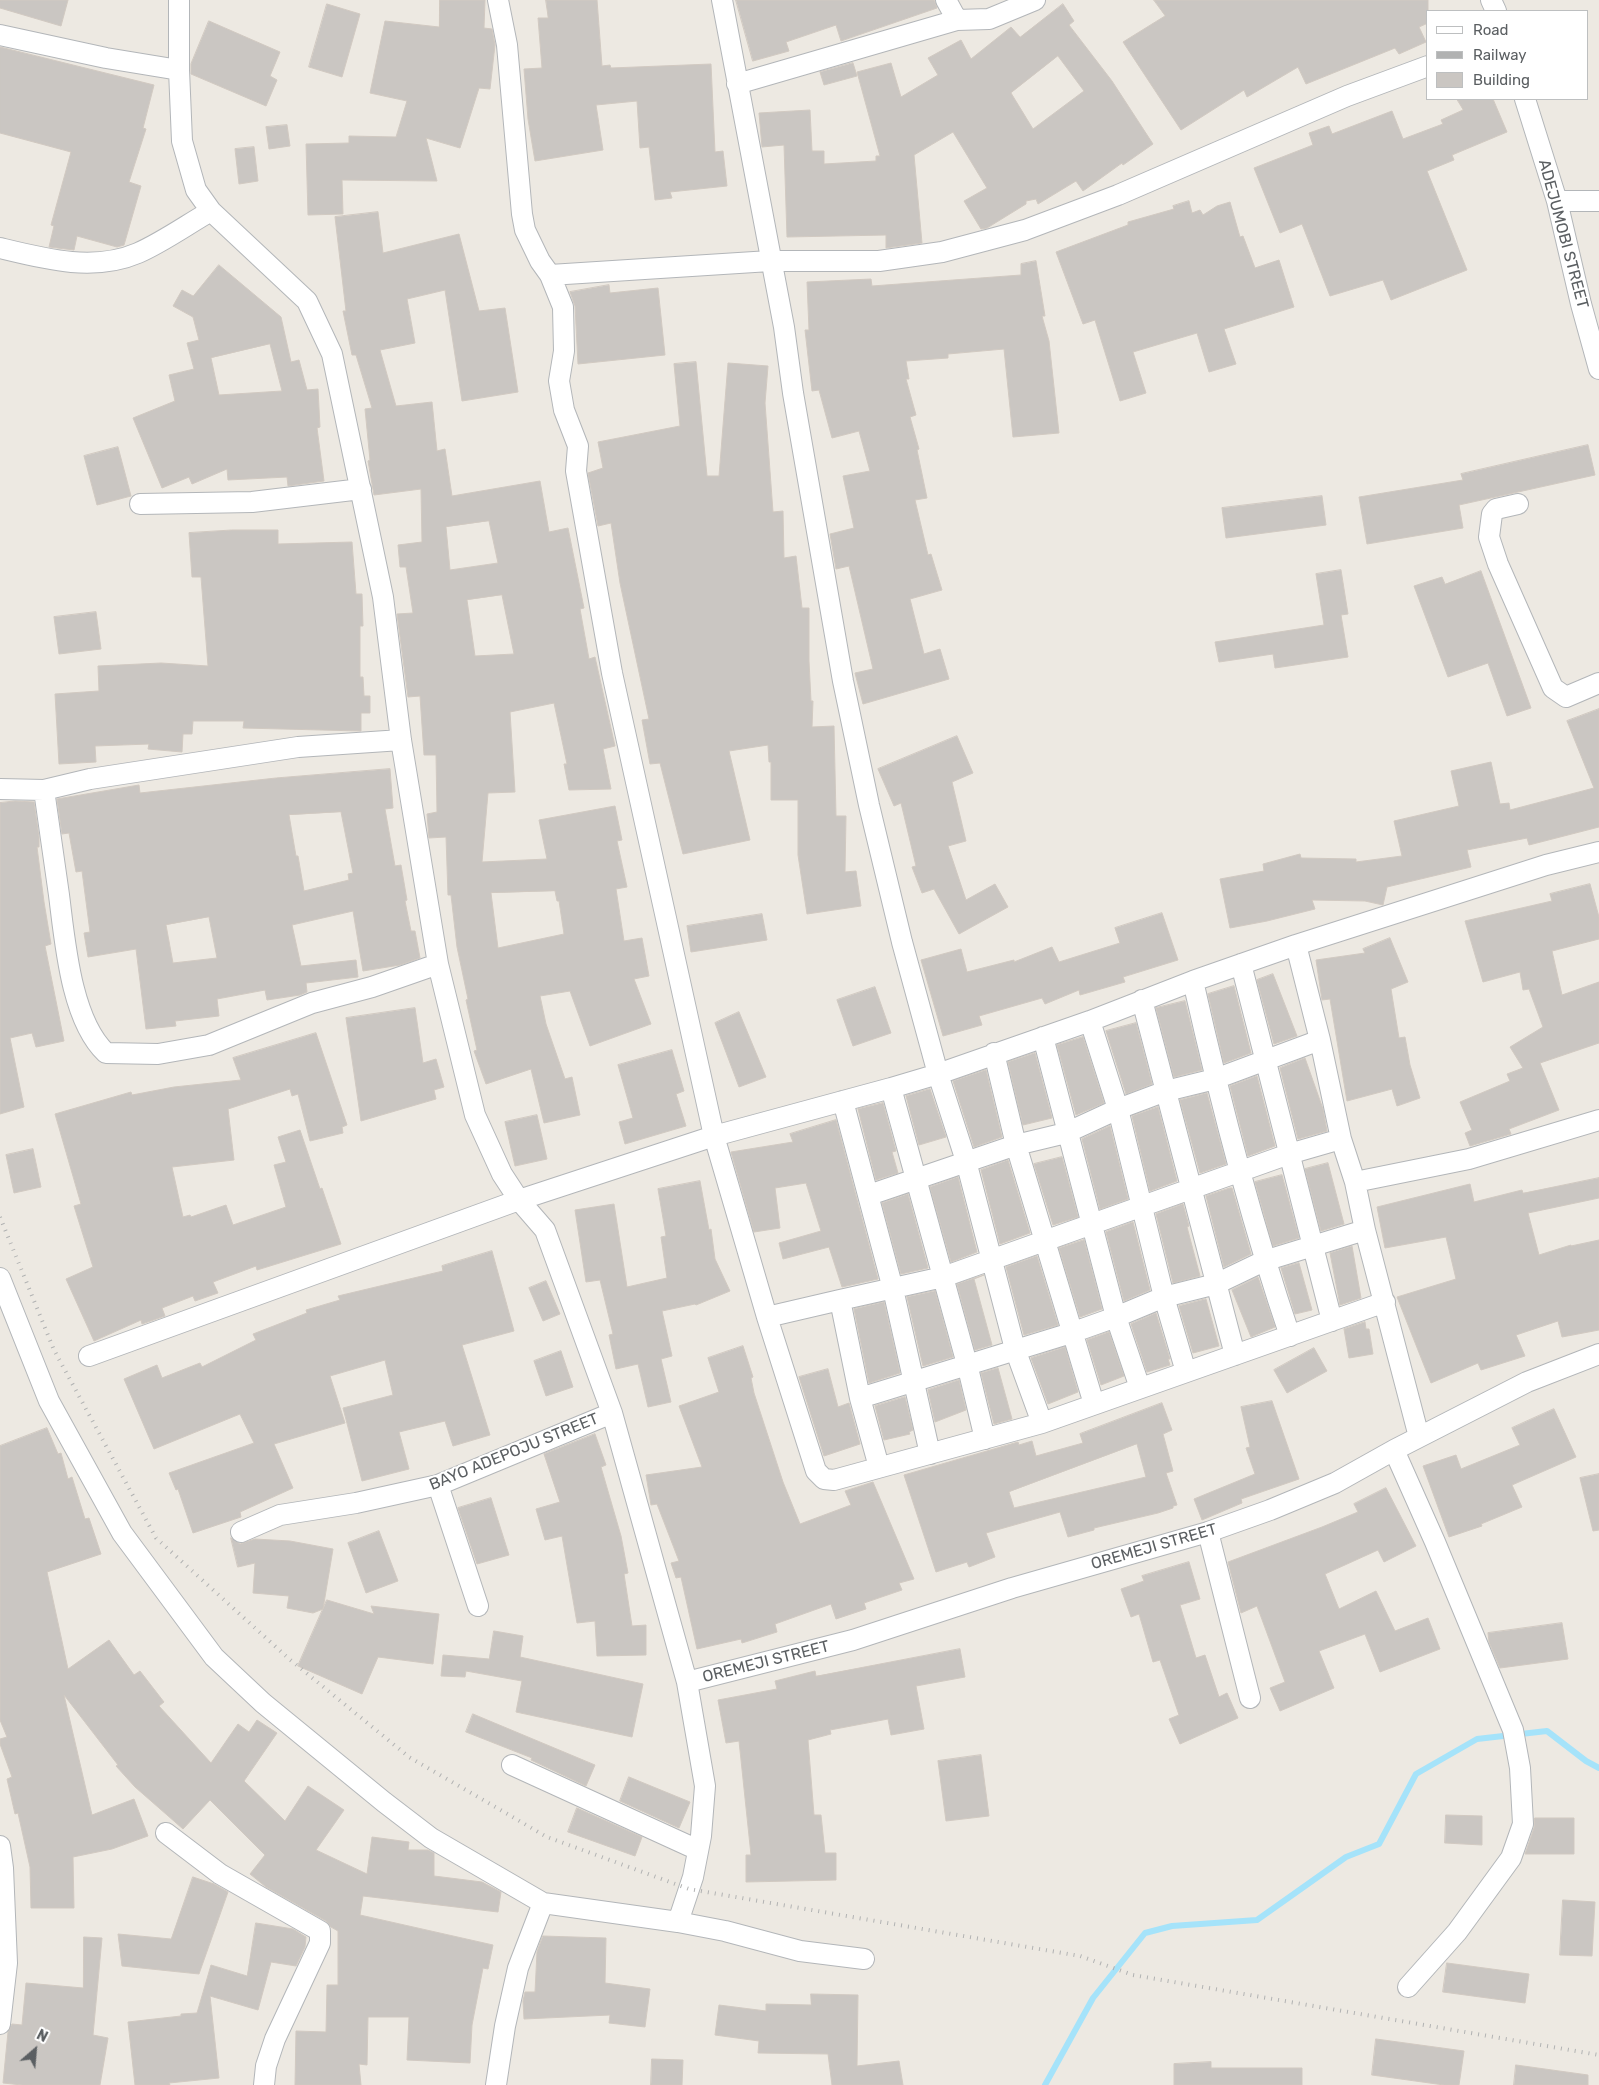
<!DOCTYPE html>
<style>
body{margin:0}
#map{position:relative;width:1599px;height:2085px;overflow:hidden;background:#ede9e2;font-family:Rubik,sans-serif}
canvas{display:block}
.legend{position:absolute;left:1426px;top:10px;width:162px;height:90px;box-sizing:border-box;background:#fff;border:1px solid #bdbfc0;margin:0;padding:6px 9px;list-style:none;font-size:15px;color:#5b5f62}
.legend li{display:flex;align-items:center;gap:10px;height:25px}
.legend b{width:25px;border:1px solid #bdbfc0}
.north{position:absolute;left:10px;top:2025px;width:50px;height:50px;-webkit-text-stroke:4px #fff;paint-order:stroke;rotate:27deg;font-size:14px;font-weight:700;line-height:20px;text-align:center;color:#5b5f62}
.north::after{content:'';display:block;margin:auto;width:18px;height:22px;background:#5b5f62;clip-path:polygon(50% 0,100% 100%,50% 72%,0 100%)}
</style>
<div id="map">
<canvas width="1599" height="2085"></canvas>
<ul class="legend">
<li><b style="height:6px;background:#fff"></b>Road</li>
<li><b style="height:6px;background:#b1b2b2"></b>Railway</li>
<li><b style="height:14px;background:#cac6c2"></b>Building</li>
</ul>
<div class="north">N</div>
</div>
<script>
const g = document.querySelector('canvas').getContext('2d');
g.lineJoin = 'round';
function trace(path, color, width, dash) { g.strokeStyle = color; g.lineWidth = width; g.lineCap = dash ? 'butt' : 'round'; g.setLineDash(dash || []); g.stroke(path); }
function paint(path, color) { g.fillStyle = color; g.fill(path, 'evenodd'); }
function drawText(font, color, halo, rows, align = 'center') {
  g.font = font + ' Rubik,sans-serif'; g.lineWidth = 4; g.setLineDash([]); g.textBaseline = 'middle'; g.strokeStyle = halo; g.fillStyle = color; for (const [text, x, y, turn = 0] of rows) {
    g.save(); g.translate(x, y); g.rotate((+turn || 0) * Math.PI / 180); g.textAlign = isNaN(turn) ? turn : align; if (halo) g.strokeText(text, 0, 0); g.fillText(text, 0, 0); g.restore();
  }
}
const stream = new Path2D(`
 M1045,2085L1093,1998L1145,1933L1172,1926L1257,1920L1346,1857L1379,1844L1416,1774L1477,1739L1547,1731L1586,1761L1599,1768`);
const building = new Path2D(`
 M0,0H68L61,26L0,8Z
 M440,0H485L484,28L492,29L495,45L490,89L479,88L460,148L426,138L437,181L342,180L343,214L308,215L306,144L349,143V136L396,137L407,101L370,93L385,21L439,27Z
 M546,0H597L602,66L610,65L611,68L711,64L715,152L723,151L727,186L670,192L672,198L655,200L649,147L640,148L637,101L596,105L603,150L535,161L528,119L524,69L542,68L538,18H548Z
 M736,0H934L937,8L841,41L836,25L786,42L789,51L753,61Z
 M1154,0H1428V23L1419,27L1426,42L1399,54L1395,48L1306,84L1298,67L1247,97L1244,90L1181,130L1123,42L1165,16Z
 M327,4L360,14L342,77L309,67Z
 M1063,4L1074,21L1069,25L1112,81L1153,144L1123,165L1122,163L1083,191L1076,181L1038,204L1036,199L1026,201V204L987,228L981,229L964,201L987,188L953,132L914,155L922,243L886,248V235L787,237L784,145L762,147L759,113L810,110L812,151H824V164L876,161V156H880L857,72L891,63L901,97L938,75L928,58L961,40L971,59L1011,27L1020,37ZM1058,56L1084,91L1033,129L1011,93Z
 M209,21L280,52L270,76L277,80L266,106L191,74V64Z
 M0,47L154,85L143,128L146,129L129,182L141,186L124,245L117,247L77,236L74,250L49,247L54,226L51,225L71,152L0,133Z
 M853,63L857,76L824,85L820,72Z
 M1457,99H1493L1507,132L1452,155L1454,160L1427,171L1467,270L1391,300L1383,280L1330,296L1302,224L1280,233L1254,168L1313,145L1309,133L1329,126L1332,134L1392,111L1403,139L1443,124L1441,120L1463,110Z
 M287,125L290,146L269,149L266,127Z
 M254,147L258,181L239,184L235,149Z
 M1189,201L1192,213L1200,210L1203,215L1217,206L1230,202L1240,237L1243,236L1255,268L1279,260L1294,307L1224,329L1236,364L1209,372L1197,333L1133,352L1146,393L1120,401L1095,320L1083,324L1056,252L1128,225V222L1174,209L1173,206Z
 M378,212L383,253L459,234L479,311L505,308L518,392L462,401L445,290L407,299L415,343L380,350L396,406L432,402L437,451L445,449L452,496L540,481L549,532L568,528L584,608L580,609L589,659L595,657L615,746L603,749L611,789L569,790L564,764H567L554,703L510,712L515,792L488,793L482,862L547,859L539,820L615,806L622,840L617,841L627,887L616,889L624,941L642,938L649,976L634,979L651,1024L590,1046L570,991L540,996L546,1024L565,1079L572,1077L580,1115L544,1123L531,1069L486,1084L474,1051L477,1050L466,1000L468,999L457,947L451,895H448L446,837L429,838L427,814L437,812L436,755H424L420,696L408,697L397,614L413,613L406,567H400L398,545L422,542L421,489L374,495L368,461L370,460L365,409L372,408L356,355H352L343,311H346L335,217ZM489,521L498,563L450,570L446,527ZM502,595L514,654L475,656L467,600ZM555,891L557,901H559L564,934L498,948L491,893Z
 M1036,261L1045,316H1042L1049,341L1059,433L1013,437L1004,349L948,354V358L906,361L909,379H906L916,415L910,417L919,449L917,450L927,498L915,500L928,555L931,554L942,590L910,599L924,654L940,649L949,679L863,704L855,673L873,669L849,566L836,569L830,534L854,528L843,476L870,471L859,431L832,438L819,390L812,391L805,330H809L807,282L871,279L872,286L1021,275V264Z
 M219,265L281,317L291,362L299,360L307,390L318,389L320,427L317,428L324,481L288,486L287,477L228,480L227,469L192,484L189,477L162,488L133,418L175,401L169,375L194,369L187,343L199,340L193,317L173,306L182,290L193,296ZM270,344L282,391L219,395L211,358Z
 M609,285L610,293L658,288L665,355L578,364L575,306L570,292Z
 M696,362L707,476H719L728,363L768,366L765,403L773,512L783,511L784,558L796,556L802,608H809V661L811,701H813L812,727L834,726L836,816H846L845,872L856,871L861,906L807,914L798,855V800H771V762H769L768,745L729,751L750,840L683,854L660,763L650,764L642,720L649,719L620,583L611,523L598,526L588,473L603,468L598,442L680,426L674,364Z
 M1588,445L1595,475L1459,505L1463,528L1367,544L1359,497L1463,480L1461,474Z
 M118,447L131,496L97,505L84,456Z
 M1322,496L1326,525L1226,538L1222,508Z
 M232,530H278V544L352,542L356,594H362L363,626H360V677H363L364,696H370V713H361V731L243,728L244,721H193L192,734H183L182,752L148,749L149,744L95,746L96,762L59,764L55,694L99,691L98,666L161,663L208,666L201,577H192L189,533Z
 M1341,570L1348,614L1341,615L1348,657L1275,668L1273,654L1219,662L1215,642L1324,625L1316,574Z
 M1481,571L1531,708L1507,716L1488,663L1448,677L1414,586L1442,577L1445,584Z
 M96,612L101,649L59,654L54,617Z
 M1599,709V827L1529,845L1527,838L1467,850L1471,867L1387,887L1383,905L1365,901L1312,900L1315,909L1267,921L1230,928L1220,879L1264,871L1263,864L1300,854L1301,858L1356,859V862L1402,856L1394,821L1459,806L1451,771L1491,762L1500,804L1509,803L1510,810L1594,788L1567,721Z
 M957,736L973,773L952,782L966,841L948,846L966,900L995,884L1008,907L959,934L934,889L922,893L912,867L916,866L901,803L894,806L878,769Z
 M390,769L393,808L385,809L395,866L401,865L407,900L405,901L411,931H415L420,958L400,965L363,971L353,911L292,925L301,966L356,960L358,977L306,983L307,992L300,995L267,1000L265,990L217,999L219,1016L175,1021L176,1026L146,1029L136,949L88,957L84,933L90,932L82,871L76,872L69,833L62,834L57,799L139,785L140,793L276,778ZM341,812L353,873L348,874L349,880L304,891L298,856H296L289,815ZM209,917L217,958L173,963L166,925Z
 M15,801L34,802L39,837V847H37L44,902L51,944L45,946L64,1041L36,1047L32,1033L10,1038L24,1107L0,1114V803Z
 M1590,884L1599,917V939L1552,951L1562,995L1599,982V1043L1540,1063L1559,1110L1509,1129L1511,1134L1470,1146L1465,1133L1472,1130L1460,1102L1510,1081L1507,1074L1523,1068L1510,1047L1543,1027L1529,989L1523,990L1520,972L1483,982L1465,921L1552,901L1550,894Z
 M1162,913L1178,960L1123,977L1125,982L1080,995L1079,990L1045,1004L1042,998L979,1016L982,1025L943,1036L921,960L961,949L967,972L1014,960V962L1052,947L1059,962L1120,943L1115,928Z
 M762,914L767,940L691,952L687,926Z
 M1390,938L1408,982L1391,989L1399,1038L1405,1037L1410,1065L1420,1098L1397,1106L1392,1089L1347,1101L1330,999L1322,1000L1316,960L1365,953L1363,949Z
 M1273,974L1297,1036L1274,1044L1257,980Z
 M1234,986L1251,1053L1224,1063L1208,994Z
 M875,987L891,1033L853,1046L837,1000Z
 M1185,1001L1202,1070L1174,1077L1156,1008Z
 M415,1008L423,1063L436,1059L444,1087L434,1090L436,1099L361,1121L346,1018Z
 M739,1012L766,1077L739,1087L715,1023Z
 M1136,1023L1152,1084L1126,1094L1106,1031Z
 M316,1033L347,1125L342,1127L343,1133L310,1141L298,1094L292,1096L290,1089L228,1109L234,1160L172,1167L183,1217L190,1215L191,1217L226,1205L233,1225L286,1207L274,1165L286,1162L278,1137L300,1130L320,1189L322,1188L341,1244L257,1270L256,1266L213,1282L218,1293L195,1301L193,1296L162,1308L165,1316L142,1324L141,1320L94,1341L66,1279L93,1267L74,1206L81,1204L55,1114L131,1092L132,1095L174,1087L241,1080L233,1058Z
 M1083,1037L1104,1103L1076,1115L1057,1045Z
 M672,1050L684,1091L676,1094L686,1126L625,1144L619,1122L633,1118L618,1065Z
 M1035,1053L1052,1118L1023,1125L1008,1062Z
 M1305,1058L1323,1109L1327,1131L1298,1139L1280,1068Z
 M986,1070L1002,1137L974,1147L953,1081Z
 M1257,1076L1275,1146L1248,1156L1230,1086Z
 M930,1089L946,1137L919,1145L906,1096Z
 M1207,1093L1226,1164L1200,1173L1180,1100Z
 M883,1103L896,1151L892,1152L898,1173L876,1180L858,1109Z
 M1158,1107L1177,1181L1150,1191L1132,1116Z
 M537,1115L547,1159L515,1166L505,1122Z
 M836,1120L878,1279L842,1287L829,1247L783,1259L779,1243L821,1231L806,1183L775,1188L780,1228L754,1232L731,1152L793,1142L790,1134Z
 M1110,1126L1128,1199L1100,1209L1082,1139Z
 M33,1149L41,1187L14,1193L6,1155Z
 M1062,1157L1078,1217L1053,1225L1034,1164Z
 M1008,1160L1030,1233L1000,1244L981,1170Z
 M1328,1163L1344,1224L1321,1231L1305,1169Z
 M1282,1175L1299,1238L1273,1246L1255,1182Z
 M958,1177L977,1252L951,1262L930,1187Z
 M1599,1178V1198L1528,1213L1539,1255L1571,1245V1246L1599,1240V1330L1562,1337L1558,1321L1516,1335L1525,1356L1481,1370L1478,1363L1431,1383L1397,1297L1456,1279L1446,1237L1385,1248L1377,1207L1470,1184L1474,1202L1522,1190L1523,1193Z
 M700,1181L709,1230L711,1229L715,1259L730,1291L696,1305L695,1304L662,1311L672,1356L661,1359L671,1402L648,1407L638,1364L616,1369L609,1335L613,1334L600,1280L586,1282L575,1210L614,1204L627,1287L667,1278L661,1237L666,1236L658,1189Z
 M1230,1188H1232L1251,1254L1224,1267L1206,1196Z
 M908,1194L928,1268L901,1274L882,1203Z
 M1183,1204L1189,1226L1187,1227L1200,1276L1173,1283L1156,1214Z
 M1133,1222L1150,1290L1124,1301L1106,1232Z
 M1084,1240L1102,1309L1080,1317L1059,1248Z
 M1352,1246L1361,1298L1340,1305L1330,1253Z
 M492,1251L514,1331L462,1345L490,1435L453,1446L445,1421L399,1432L409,1469L362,1481L343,1408L393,1395L385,1360L330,1376L345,1423L274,1444L293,1488L240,1512L241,1517L193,1533L178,1489L176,1490L169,1473L254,1443L240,1414L154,1449L124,1379L157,1365L162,1378L200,1363L202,1367L256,1340L253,1334L307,1313L306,1310L340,1300L338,1296L443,1271L442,1266Z
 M1037,1256L1058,1325L1024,1335L1006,1267Z
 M1299,1263L1312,1310L1295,1314L1281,1268Z
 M984,1275L974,1279L992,1345L975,1350L957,1284Z
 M1258,1277L1275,1327L1251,1337L1232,1290Z
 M546,1281L560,1314L543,1321L529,1288Z
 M935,1291L953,1357L923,1366L907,1297Z
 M1206,1299L1219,1346L1193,1353L1179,1306Z
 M884,1302L900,1373L869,1383L854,1309Z
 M1156,1313L1170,1359H1168L1170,1365L1147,1372L1131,1324Z
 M1365,1322L1366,1329H1369L1373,1354L1349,1358L1344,1329Z
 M1109,1332L1124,1376L1101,1385L1087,1340Z
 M743,1346L753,1377L751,1378L754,1393L783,1482L800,1524L851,1505L845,1491L873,1482L914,1579L899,1583L902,1590L864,1603L866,1609L836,1619L831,1604L775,1624L777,1632L742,1643L741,1639L697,1649L681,1577L676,1578L671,1563L679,1561L657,1504L651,1505L646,1475L702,1467L679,1406L719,1392L708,1358Z
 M1065,1347L1078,1392L1048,1404L1031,1358Z
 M1314,1348L1327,1371L1287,1393L1274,1370Z
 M561,1351L573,1387L546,1396L534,1361Z
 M998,1368L1012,1419L994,1424L981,1373Z
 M828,1369L838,1407L849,1403L860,1444L824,1456L799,1377Z
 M959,1380L966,1410L935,1422L928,1390Z
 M905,1397L913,1430L909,1432L910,1434L884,1440L875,1406Z
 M1272,1401L1299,1479L1241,1499L1242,1503L1202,1520L1194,1499L1255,1474L1246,1448L1250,1447L1241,1407Z
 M1162,1403L1172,1430L1163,1434L1173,1471L1166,1473L1177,1505L1173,1506V1508L1158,1513L1094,1528V1530L1068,1537L1060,1512L986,1533L995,1557L969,1567L967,1562L936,1572L904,1475L1018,1442L1019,1445L1032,1441L1036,1456L1083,1443L1080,1434ZM1137,1444L1146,1477L1014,1508L1009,1492Z
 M1554,1409L1576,1457L1512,1485L1522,1507L1481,1524L1482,1526L1449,1537L1423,1466L1456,1455L1461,1469L1520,1445L1512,1428Z
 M47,1428L58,1454L61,1453L68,1479L72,1477L85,1519L89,1518L101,1554L47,1572L68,1669L109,1640L134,1675L140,1671L164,1702L159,1706L211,1763L238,1724L249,1732L257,1720L277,1733L244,1781L285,1821L308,1786L344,1810L316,1850L367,1874L372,1837L409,1842L408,1850H428L434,1853V1876L482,1882L501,1892L498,1912L363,1896L360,1915L493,1945L488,1969L483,1968L472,2025L470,2063L407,2060L409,2017H368L367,2065L359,2064L361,2085H295L296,2031L326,2032L327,1985H338V1931L331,1927L326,1921L266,1887L250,1874L265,1855L210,1800L183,1829L135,1787L116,1766L118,1765L64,1695L92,1815L134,1799L148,1836L112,1849L73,1857L74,1908H31L30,1867L18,1813L15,1814L7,1779L12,1777L0,1744V1739L7,1737L0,1720V1446Z
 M595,1434L606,1465L601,1467L621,1536L628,1573L624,1574L632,1626L646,1625V1655L597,1656L595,1621L577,1623L562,1536L545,1540L536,1509L560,1502L544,1454Z
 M1599,1474V1530L1593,1531L1580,1478Z
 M1386,1488L1416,1546L1384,1562L1378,1550L1325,1574L1339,1609L1376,1591L1395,1631L1428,1618L1440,1649L1380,1672L1365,1634L1319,1651L1334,1688L1280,1711L1270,1688L1285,1682L1257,1606L1241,1613L1228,1562L1322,1527L1358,1512L1354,1504Z
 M491,1498L509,1555L477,1564L458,1508Z
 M379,1531L398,1581L366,1593L348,1543Z
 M231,1538L240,1544L255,1539L290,1541L333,1549L323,1609L313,1613L287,1608L289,1596L253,1593L255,1563L238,1567Z
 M1189,1562L1200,1599L1180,1605L1196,1658L1205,1655L1219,1697L1227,1693L1238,1718L1180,1744L1169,1719L1179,1715L1160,1660L1153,1662L1139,1614L1131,1617L1121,1589L1144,1581L1142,1576Z
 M327,1600L374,1614L371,1606L439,1614L433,1664L378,1657L362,1694L298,1666Z
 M1562,1623L1568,1659L1500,1668L1489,1642L1488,1633Z
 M494,1631L523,1636L520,1657L643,1684L632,1737L516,1712L522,1681L466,1671L465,1677L441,1676L443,1655L489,1659Z
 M960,1649L965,1677L916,1686L924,1729L891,1735L888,1719L830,1730L831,1734L808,1740L814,1815H821L825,1853H836V1880L746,1882V1855H751L739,1741L726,1743L718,1700L777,1689L775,1681L815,1671L816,1676Z
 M473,1714L595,1765L586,1786L531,1760L532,1758L466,1732Z
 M981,1755L989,1816L946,1821L938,1761Z
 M629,1777L690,1802L679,1828L620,1801Z
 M577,1808L642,1837L635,1856L568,1832Z
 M1446,1815L1482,1816V1845L1445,1843Z
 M1535,1818H1574V1854H1525L1534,1828Z
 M193,1877L214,1884L228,1892L199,1974L122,1966L118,1934L171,1939Z
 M1563,1900L1595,1902L1592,1956L1560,1955Z
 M256,1923L293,1929L306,1937L305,1947L296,1966L271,1962L258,2010L210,1996L219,2078L169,2083L170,2085H135L128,2022L181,2016V2014L197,2013L211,1965L247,1976Z
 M543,1936L606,1938L605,1983L650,1989L645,2027L609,2023L610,2015L524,2019L523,2001L525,1992H535L537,1952Z
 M84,1937L102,1938L93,2035L108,2038L100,2085H22L3,2083L8,2032L12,2024L22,2025L26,1983L83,1988Z
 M1447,1963L1529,1974L1525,2003L1443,1992Z
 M811,1994L858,1995L857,2066L899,2061L903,2085H832L828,2054L758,2053L759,2041L715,2035L719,2005L766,2011V2004L811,2005Z
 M1376,2039L1464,2051L1459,2085H1444L1372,2075Z
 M652,2059L683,2060L682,2085H651Z
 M1211,2062V2068H1302V2085H1174V2064Z
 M1516,2065L1588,2075V2085H1514Z`);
const minor = new Path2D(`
 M179,0V70L182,141L196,190L211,211L307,301L332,354L383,597L401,740L438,964L475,1115L502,1174L519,1200L545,1230L612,1413L687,1682L705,1786L701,1836L693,1877L678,1922
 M498,0L507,45L522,214L525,230L540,261L550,275L563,307L564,351L559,381L564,410L578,446L576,471L612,673L714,1136L767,1317L816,1471L824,1479L834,1480L1042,1423L1385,1302
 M722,0L784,327L793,393L843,681L869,805L902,942L938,1074L966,1161L1015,1349L1042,1423
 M946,0L957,20
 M1491,0L1496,11
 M0,35L106,58L179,70
 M737,84L957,20L989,19L1035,0
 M1525,99L1557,201L1581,304L1599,369
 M1557,201H1599
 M0,248C45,259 94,272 138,253C163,242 188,224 211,211
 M550,275L770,261H879L942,252L1025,230L1118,195L1347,96L1428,66
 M140,504L252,502L361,489
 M1518,504L1496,509L1492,514L1489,537L1498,564L1553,688L1566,697L1599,683
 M0,789L44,790L90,779L298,747L401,740
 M44,790C49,825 54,860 59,895C65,942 71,1020 106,1053L158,1054L209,1045L312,1003L372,987L438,964
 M1296,945L1320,1040L1341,1139L1355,1182L1365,1230L1419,1437
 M1241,964L1332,1321
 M1193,981C1220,1101 1250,1219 1290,1336
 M1142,1000L1235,1355
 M1090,1021L1118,1109L1164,1297L1186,1372
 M1043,1037L1116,1317L1140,1388
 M994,1053L1016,1145L1094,1404
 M891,1088L967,1364L985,1439
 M843,1101L893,1289L930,1454
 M1355,1182L1469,1159L1599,1120
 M869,1195L1016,1145L1066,1133L1118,1109L1166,1091L1215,1079L1320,1040
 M0,1278L49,1401L122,1533L214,1657L263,1703L384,1802L431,1838L543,1903L678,1922L725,1931L800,1951L864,1959
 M840,1300L943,1277L1289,1154L1341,1139
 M767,1317L840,1300L860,1398L879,1467
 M89,1356L519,1200L714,1136L891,1088L938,1074L1090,1021L1193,981L1296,945L1546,865L1599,852
 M860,1398L1071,1333L1116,1317L1164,1297L1216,1284L1264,1261L1365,1230
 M1394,1450L1435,1542L1513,1730L1520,1768L1523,1824L1511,1858L1457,1932L1408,1987
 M438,1485L478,1606
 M241,1532L280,1515L356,1503L438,1485L612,1413
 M1208,1532L1250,1698
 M687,1682L853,1640L1012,1588L1208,1532L1270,1510L1335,1483L1394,1450L1527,1382L1599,1354
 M512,1765L698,1850
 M166,1833L220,1874L320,1931V1943L275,2039L266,2066L264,2085
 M0,1846L3,1868L7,1963L0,2024
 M496,2085L505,2026L518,1968L543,1903`);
const rail = new Path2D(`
 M0,1217L54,1350L156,1538L288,1658L409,1757L547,1837L689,1889L1080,1956L1133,1975L1599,2055`);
const streetNames = [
 ["ADEJUMOBI STREET",1563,234,75],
 ["BAYO ADEPOJU STREET",514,1452,-22],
 ["OREMEJI STREET",1154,1547,-16],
 ["OREMEJI STREET",766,1662,-14]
];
trace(stream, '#a5e3fa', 6);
paint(building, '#cac6c2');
trace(building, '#d1c9c1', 1);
trace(minor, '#b3b6b9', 22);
trace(minor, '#fff', 20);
trace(rail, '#b1b2b2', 4, [1, 6]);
drawText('16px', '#5b5f62', '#fff', streetNames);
</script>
